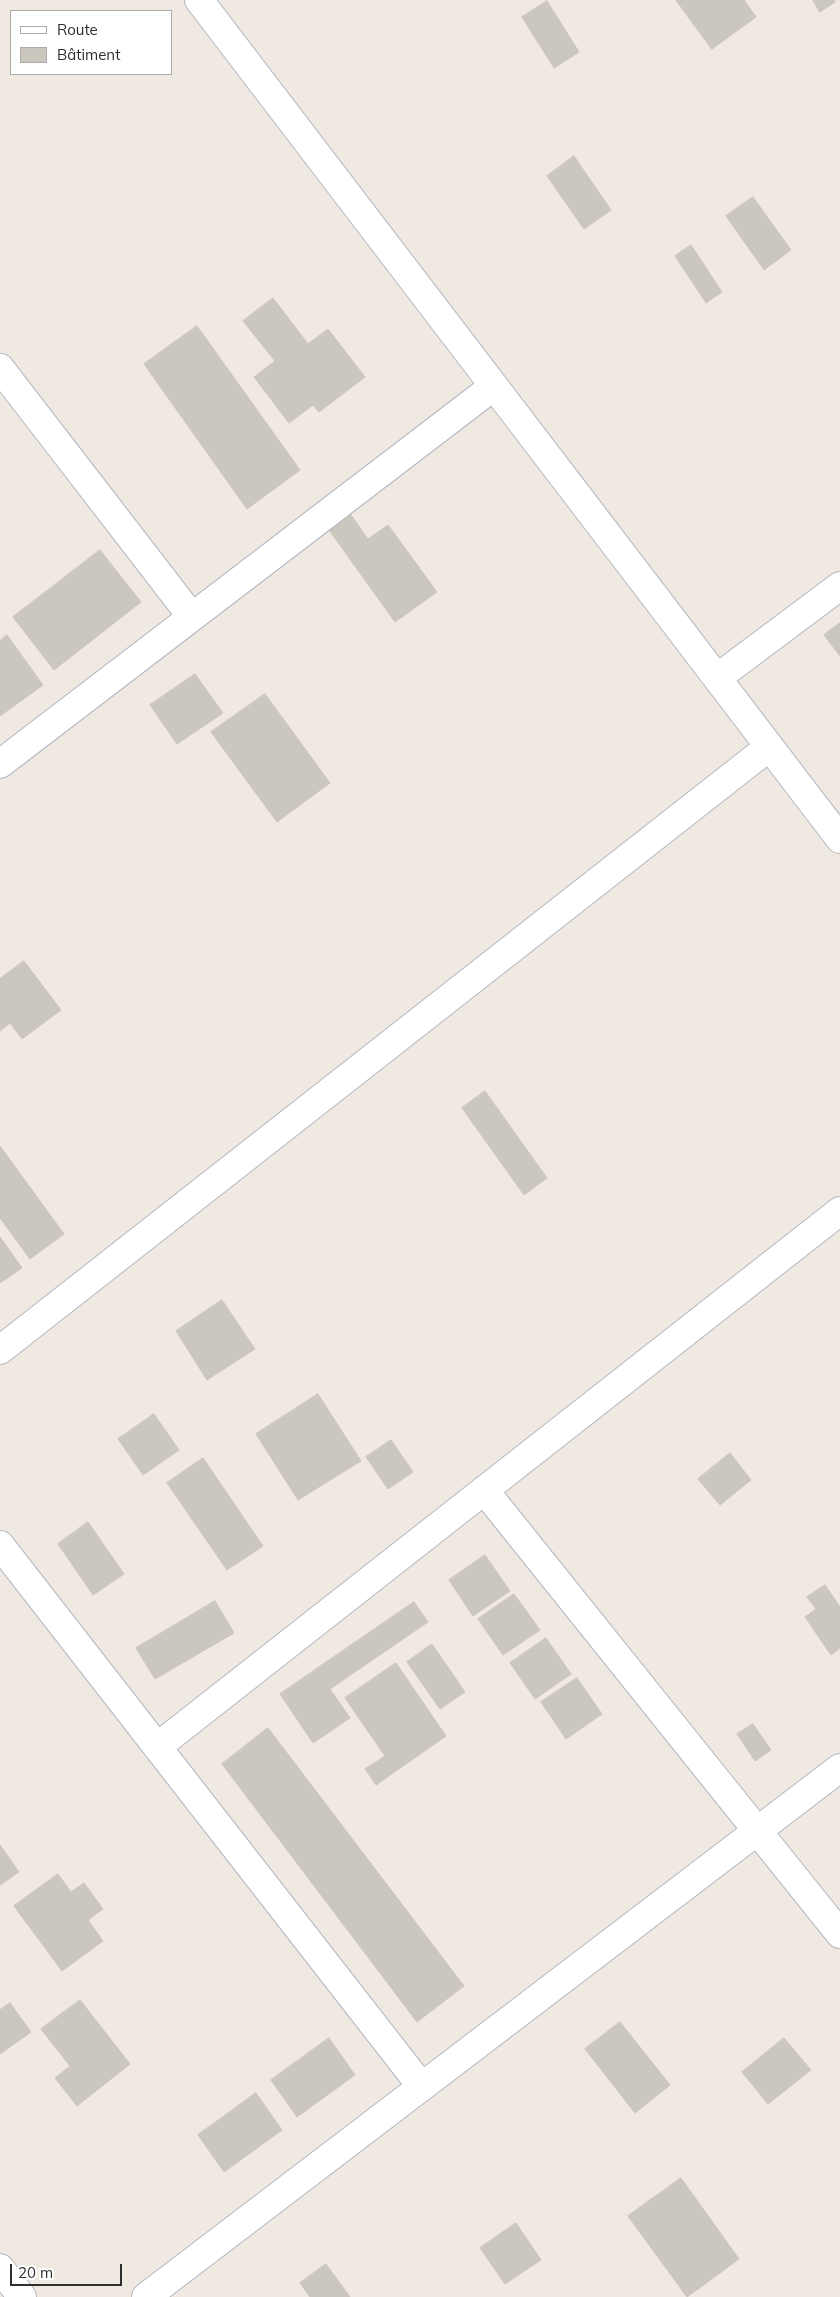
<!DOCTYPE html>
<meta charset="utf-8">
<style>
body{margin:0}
#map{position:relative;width:840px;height:2297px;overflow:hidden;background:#efe9e1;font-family:Mulish,sans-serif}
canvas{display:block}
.legend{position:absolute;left:10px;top:10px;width:162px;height:65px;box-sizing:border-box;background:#fff;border:1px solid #ababab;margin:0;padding:6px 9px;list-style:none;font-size:15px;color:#2e2e2e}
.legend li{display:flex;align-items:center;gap:10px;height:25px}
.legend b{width:25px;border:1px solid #ababab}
.scale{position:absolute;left:10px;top:2264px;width:112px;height:22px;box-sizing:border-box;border:2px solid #2e2e2e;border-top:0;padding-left:6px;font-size:15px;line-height:18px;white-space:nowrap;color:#2e2e2e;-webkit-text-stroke:4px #fff;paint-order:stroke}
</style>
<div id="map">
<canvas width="840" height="2297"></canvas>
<ul class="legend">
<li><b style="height:6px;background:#fff"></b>Route</li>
<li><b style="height:14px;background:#cbc7bf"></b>Bâtiment</li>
</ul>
<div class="scale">20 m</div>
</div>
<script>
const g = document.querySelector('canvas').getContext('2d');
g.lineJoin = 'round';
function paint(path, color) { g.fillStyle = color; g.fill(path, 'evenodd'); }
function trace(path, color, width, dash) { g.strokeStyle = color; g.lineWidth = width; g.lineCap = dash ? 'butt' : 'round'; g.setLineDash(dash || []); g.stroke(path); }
const building = new Path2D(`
 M676,0H744L756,17L712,49Z
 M813,0H834L835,2L820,12Z
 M547,1L579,52L554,68L522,17Z
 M574,156L611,210L584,229L547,176Z
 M753,197L791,250L764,270L726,216Z
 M691,245L722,292L706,303L675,256Z
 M273,298L308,344L328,329L365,377L319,412L313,405L289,423L254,377L275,361L243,321Z
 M197,326L300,470L247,509L144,364Z
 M351,515L368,539L388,525L437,592L395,622L329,530Z
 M100,550L141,602L54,670L13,617Z
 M840,623V656L824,635Z
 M7,635L43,685L0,716V641Z
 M195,674L223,713L177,744L150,705Z
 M265,694L330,783L277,822L211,732Z
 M24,961L61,1010L22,1039L10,1023L0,1031V979Z
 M485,1091L547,1178L524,1195L462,1108Z
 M0,1146L64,1234L30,1259L0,1218Z
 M0,1237L22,1268L0,1283Z
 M222,1300L255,1349L207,1380L176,1331Z
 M318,1394L361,1461L298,1500L256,1434Z
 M154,1414L179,1450L143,1475L118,1439Z
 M391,1440L413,1472L388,1489L366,1457Z
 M730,1453L751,1480L720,1505L698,1479Z
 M203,1458L263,1546L227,1570L167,1483Z
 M88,1522L124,1574L93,1595L58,1544Z
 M485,1555L510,1591L473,1616L449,1580Z
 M825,1585L840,1607V1648L831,1655L805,1617L816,1609L807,1597Z
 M514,1594L540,1630L503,1655L478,1619Z
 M215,1601L234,1633L155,1679L136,1648Z
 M414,1602L428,1622L330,1689L350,1718L313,1743L280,1694Z
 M546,1638L571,1674L535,1699L510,1663Z
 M432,1644L465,1692L440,1709L407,1662Z
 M396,1663L446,1736L376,1785L365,1769L385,1756L345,1698Z
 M577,1678L602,1714L566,1739L541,1702Z
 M753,1724L771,1750L755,1761L737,1734Z
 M268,1728L464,1986L417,2022L222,1764Z
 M0,1845L19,1872L0,1885Z
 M58,1874L71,1892L84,1883L103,1909L88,1920L103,1941L62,1971L14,1906Z
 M80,2000L130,2064L77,2106L55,2078L70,2066L41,2029Z
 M10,2003L31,2032L0,2054V2010Z
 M620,2022L670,2085L635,2113L585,2049Z
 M329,2038L355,2075L297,2117L271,2080Z
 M784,2038L811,2070L768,2104L742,2072Z
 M256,2093L282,2130L224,2172L198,2135Z
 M681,2178L739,2259L687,2297L628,2216Z
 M516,2223L541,2260L505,2284L480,2248Z
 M326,2264L350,2297H310L300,2283Z`);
const street = new Path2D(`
 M199,0L840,839
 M0,368L192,617
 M717,678L840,586
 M0,764L494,386
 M0,1350L769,747
 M484,1490L840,1934
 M0,1545L422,2087
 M157,1747L840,1211
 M0,2268L22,2297
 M146,2297L840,1768`);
paint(building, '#cbc7bf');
trace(building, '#cbc5ba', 1);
trace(street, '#b4b7c1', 30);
trace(street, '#fff', 28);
</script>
